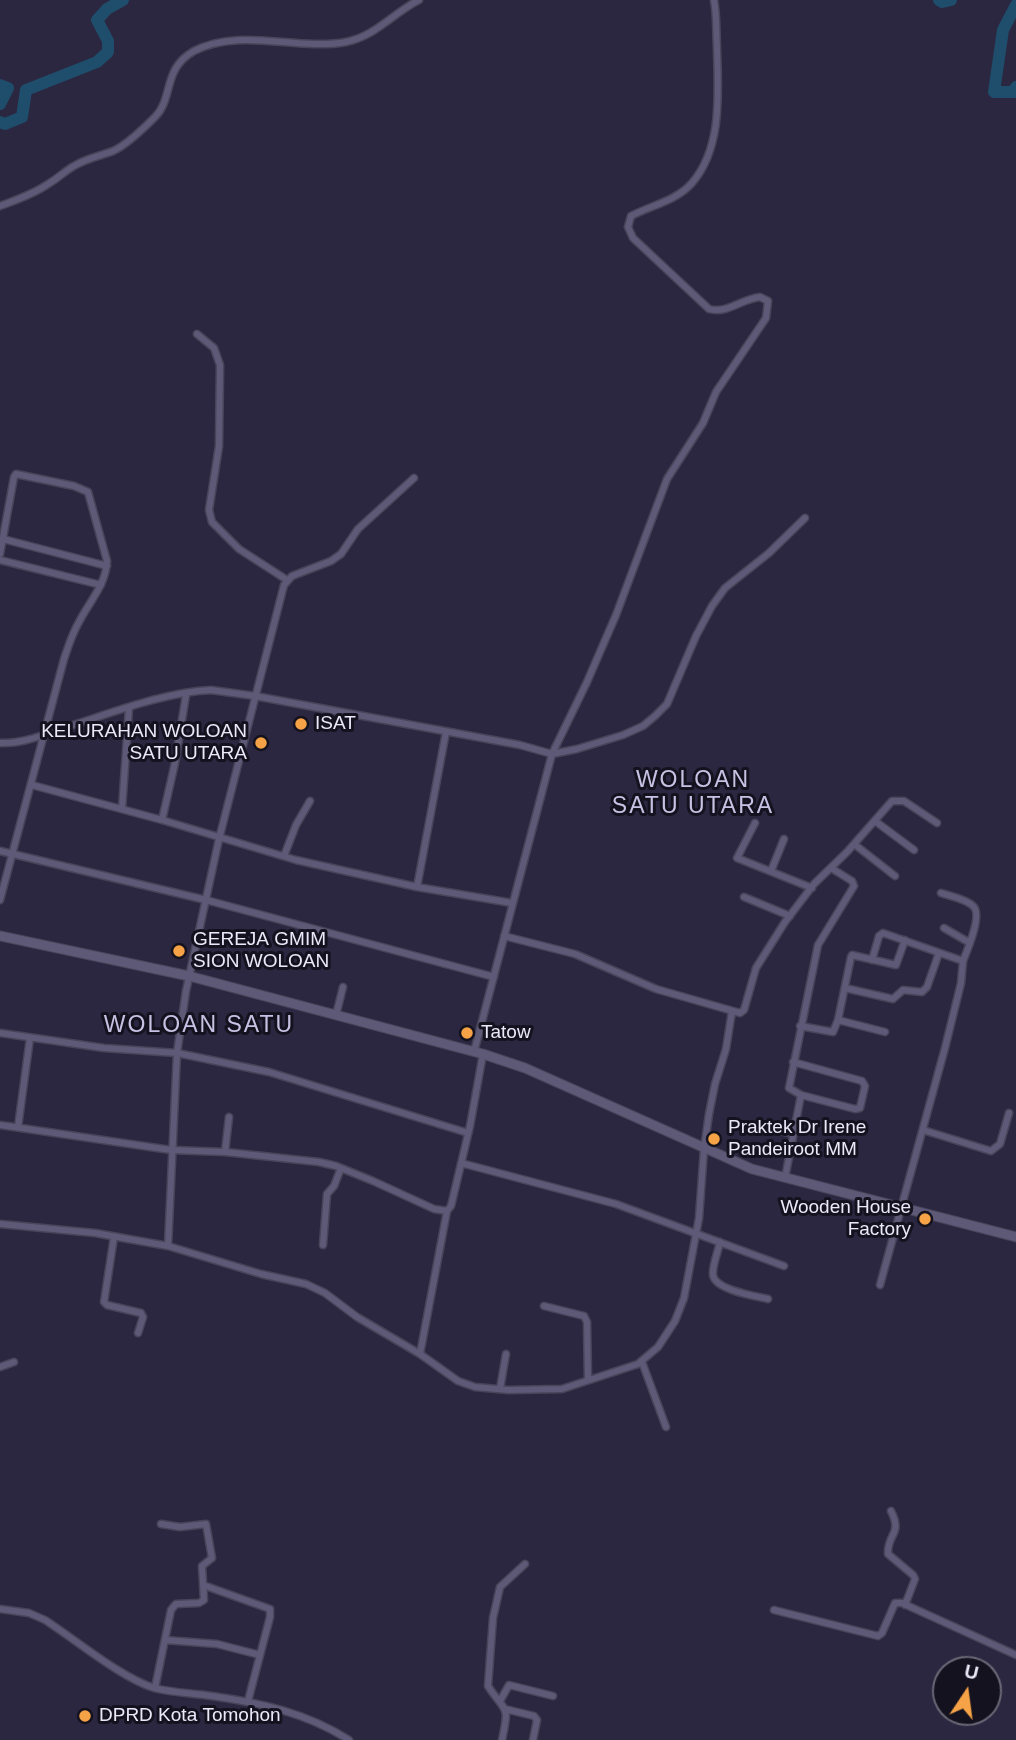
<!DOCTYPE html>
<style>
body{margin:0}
#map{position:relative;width:1016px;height:1740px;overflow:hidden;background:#2c2741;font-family:Arial,sans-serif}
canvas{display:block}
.north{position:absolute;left:932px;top:1656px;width:70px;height:70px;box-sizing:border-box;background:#14121e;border:2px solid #6a6876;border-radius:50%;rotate:13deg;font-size:19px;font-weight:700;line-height:28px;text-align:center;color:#eae8f9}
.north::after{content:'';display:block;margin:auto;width:24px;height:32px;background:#f6a246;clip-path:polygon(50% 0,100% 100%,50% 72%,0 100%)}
</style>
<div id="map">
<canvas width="1016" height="1740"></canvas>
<div class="north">U</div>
</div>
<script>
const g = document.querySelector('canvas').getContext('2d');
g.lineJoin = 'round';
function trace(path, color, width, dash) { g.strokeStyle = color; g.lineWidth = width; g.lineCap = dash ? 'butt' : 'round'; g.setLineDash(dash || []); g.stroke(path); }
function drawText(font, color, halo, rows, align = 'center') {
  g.font = font + ' Arial,sans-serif'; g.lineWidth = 6; g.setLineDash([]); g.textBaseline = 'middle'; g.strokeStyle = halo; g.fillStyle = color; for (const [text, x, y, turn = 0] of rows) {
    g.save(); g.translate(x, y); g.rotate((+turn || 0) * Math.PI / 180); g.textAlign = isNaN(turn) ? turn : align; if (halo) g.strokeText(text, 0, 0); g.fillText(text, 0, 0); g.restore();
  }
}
const river = new Path2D(`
 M939,0L942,2L951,0
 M1016,5L1003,30L994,92H1015L1016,87
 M0,85L8,88L0,104
 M0,122L5,124L22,117L26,90L97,62L108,52V41L97,20L107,9L123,0`);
const street = new Path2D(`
 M0,206C16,200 34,194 48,184C57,179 65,171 74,166C87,158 100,156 113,151C127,145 144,128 155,117C174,98 162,69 194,51C241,27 296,51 346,42C376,36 393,13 419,0
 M197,334L214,348L220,365L219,446L209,510L212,522L239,549L287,580
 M3,539L107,566
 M0,554L14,477L16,474L74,486L88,492L107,561C106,585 89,602 79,622C72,634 68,647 64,659L0,900
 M0,560L101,585
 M0,743C22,744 43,735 64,728C109,714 164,692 211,690L255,696L520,745L552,754L577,749L623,735L643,726L655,716L667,704L696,636L712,606L725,588L769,553L805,518
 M32,785L162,820L296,860L417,887L512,903
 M122,809L129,708
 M162,820L175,763L186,695
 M875,821L914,850
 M755,823L737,858L812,888
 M854,844L895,876
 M0,851L206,900L494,977
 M284,856L296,825L310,801
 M771,871L784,839
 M417,887L446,732
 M744,897L790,916
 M944,928L970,943
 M504,936L575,954L656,989L740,1013L744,1010L756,968L785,922L814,884L847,852L892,801H904L937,823
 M872,960L879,936L883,933L963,961C967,951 983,914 973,906C966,899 950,896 941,893
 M845,988L893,999L903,990L922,992L927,987L939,953
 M336,1015L343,987
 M838,1020L885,1032
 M800,1026L833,1032L838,1020L851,957L852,955L896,965L905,940
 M0,1033L104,1048L177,1053L269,1072L468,1133
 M474,1052L552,754L587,682L616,615L667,479L703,423L716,392L766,318L768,301L760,297C741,299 728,314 709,309L633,238L628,227L631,216C652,205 676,201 692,183C723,147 718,92 717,48C716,32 717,16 714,0
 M793,1062L862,1081L865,1086L860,1108L855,1109L801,1095L789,1088L818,945L854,886L852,881L831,868
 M0,1125L171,1150L225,1152L319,1162L336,1166L373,1181L434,1209L447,1211L451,1206L470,1126L483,1054
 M18,1127L30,1038
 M764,1127L793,1134
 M923,1130L991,1151L1000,1144L1009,1113
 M225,1152L229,1117
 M461,1163L616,1204L784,1266
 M785,1178L801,1095
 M0,1224L95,1233L168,1246L261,1274L306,1284L325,1293L357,1317L420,1354L458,1381L475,1387L508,1390L562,1389L638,1364L658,1347L675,1321L684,1298L699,1218L704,1149L709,1114L715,1084L726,1049L732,1011
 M114,1237L104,1302L107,1305L141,1313L143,1317L138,1333
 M720,1242C718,1252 712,1266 713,1275C715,1290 755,1296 768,1299
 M323,1245L327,1194L334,1186L341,1168
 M168,1246L177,1053L186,991L219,839L284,585L292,576L331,561L341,554L358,529L414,478
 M880,1285L945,1048L961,983L963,961
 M544,1306L584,1316L587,1322L588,1380
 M420,1354L447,1211
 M642,1362L666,1427
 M0,1367L14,1362
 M500,1389L506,1354
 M891,1511C903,1535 887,1533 888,1554L913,1575L915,1579L905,1605
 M203,1585L270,1609V1617L248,1701
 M0,1609L29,1613L45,1620C76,1640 120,1677 154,1688C173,1693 193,1693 212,1696C261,1703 307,1713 349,1740
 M774,1610L878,1636L882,1633L895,1603H902L1016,1655
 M165,1640L217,1644L260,1655
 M155,1688L171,1610L176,1604L199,1603L204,1600L202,1566L212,1558L206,1524L180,1527L161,1524
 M500,1701L509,1685L553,1696
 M505,1709L534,1716L537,1720L533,1740
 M502,1740C510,1703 506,1714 488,1686L493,1618L500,1587L525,1564`);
const secondary = new Path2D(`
 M0,936L189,976L483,1054L525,1068L752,1169L1016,1237`);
const markers = [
 [301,724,7,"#f6a246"],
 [261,743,7,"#f6a246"],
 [179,951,7,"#f6a246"],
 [467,1033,7,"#f6a246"],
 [714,1139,7,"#f6a246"],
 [925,1219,7,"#f6a246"],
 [85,1716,7,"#f6a246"]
];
const poiNames = [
 ["ISAT",315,724],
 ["KELURAHAN WOLOAN",247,732,"right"],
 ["SATU UTARA",247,754,"right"],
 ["GEREJA GMIM",193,940],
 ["SION WOLOAN",193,962],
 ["Tatow",481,1033],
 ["Praktek Dr Irene",728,1128],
 ["Pandeiroot MM",728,1150],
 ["Wooden House",911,1208,"right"],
 ["Factory",911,1230,"right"],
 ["DPRD Kota Tomohon",99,1716]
];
const quarterNames = [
 ["WOLOAN",693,781],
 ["SATU UTARA",693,807],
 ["WOLOAN SATU",199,1026]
];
trace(river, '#1e4e6b', 12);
trace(street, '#484459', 9);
trace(secondary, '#484459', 11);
trace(street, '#5e5976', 6);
trace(secondary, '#5e5976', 9);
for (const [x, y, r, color] of markers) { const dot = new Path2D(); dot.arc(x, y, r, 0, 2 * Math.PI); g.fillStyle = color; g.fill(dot); trace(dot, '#14121e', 2.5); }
drawText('19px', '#eae8f9', '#14121e', poiNames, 'left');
g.letterSpacing = '2px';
drawText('23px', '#c7c1e3', '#14121e', quarterNames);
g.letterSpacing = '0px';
</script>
